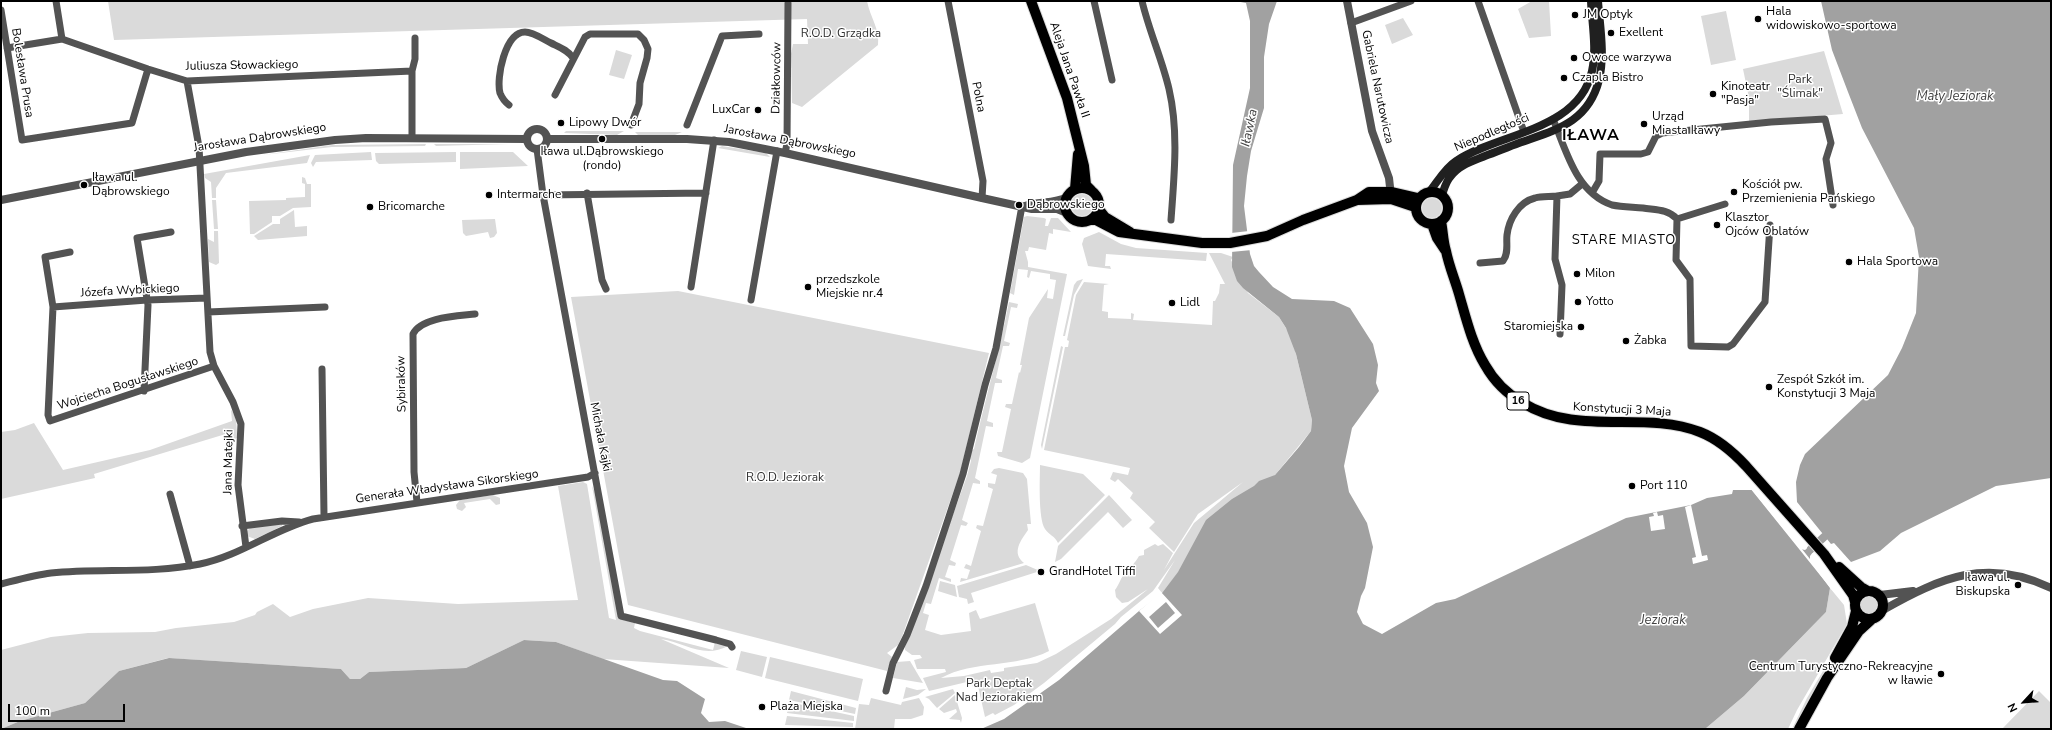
<!DOCTYPE html>
<meta charset="utf-8">
<style>
body{margin:0}
#map{position:relative;width:2052px;height:730px;overflow:hidden;background:#fff;font-family:"Nunito Sans",sans-serif}
canvas{display:block}
.frame{position:absolute;inset:0;border:2px solid #000;pointer-events:none}
.north{position:absolute;left:2004px;top:682px;width:40px;height:40px;-webkit-text-stroke:3px #fff;paint-order:stroke;rotate:244deg;font-size:11px;font-weight:700;line-height:16px;text-align:center;color:#000}
.north::after{content:'';display:block;margin:auto;width:14px;height:18px;background:#000;clip-path:polygon(50% 0,100% 100%,50% 72%,0 100%)}
.scale{position:absolute;left:8px;top:704px;width:117px;height:18px;box-sizing:border-box;border:2px solid #000;border-top:0;padding-left:5px;font-size:12px;line-height:14px;white-space:nowrap;color:#000;-webkit-text-stroke:3px #fff;paint-order:stroke}
</style>
<div id="map">
<canvas width="2052" height="730"></canvas>
<div class="frame"></div>
<div class="north">N</div>
<div class="scale">100 m</div>
</div>
<script>
const g = document.querySelector('canvas').getContext('2d');
g.lineJoin = 'round';
function paint(path, color) { g.fillStyle = color; g.fill(path, 'evenodd'); }
function trace(path, color, width, dash) { g.strokeStyle = color; g.lineWidth = width; g.lineCap = dash ? 'butt' : 'round'; g.setLineDash(dash || []); g.stroke(path); }
function drawText(font, color, halo, rows, align = 'center') {
  g.font = font + ' "Nunito Sans",sans-serif'; g.lineWidth = 3; g.setLineDash([]); g.textBaseline = 'middle'; g.strokeStyle = halo; g.fillStyle = color; for (const [text, x, y, turn = 0] of rows) {
    g.save(); g.translate(x, y); g.rotate((+turn || 0) * Math.PI / 180); g.textAlign = isNaN(turn) ? turn : align; if (halo) g.strokeText(text, 0, 0); g.fillText(text, 0, 0); g.restore();
  }
}
const green = new Path2D(`
 M108,1H867C870,17 880,29 878,45L802,107L792,103L791,54L793,44H808L807,19L114,40Z
 M1532,1H1549L1551,36L1529,38L1518,9Z
 M1726,11L1736,60L1711,65L1701,16Z
 M1403,18L1413,35L1392,44L1385,25Z
 M616,50L632,55L624,79L609,75Z
 M1824,51L1843,114L1749,122V98L1743,69Z
 M566,131H624L617,135L564,133Z
 M635,132H682L675,135H638Z
 M426,144L425,146L332,147L263,155L332,145Z
 M434,144H509L436,146Z
 M722,146L766,153L770,157L718,148Z
 M371,152L372,160L316,162L313,167L311,163L315,155Z
 M456,152V162L379,164L376,161L375,153Z
 M460,152H513L528,166L460,169Z
 M310,155L307,163L226,173L216,188V198H212L211,182L205,178L204,174Z
 M302,177L305,178L307,184H311V207L293,208L280,216H272V222L254,234H250L249,201L286,200V198L305,197V184L302,183Z
 M1071 205a11 11 0 1 1 22 0a11 11 0 1 1-22 0Z
 M1422 208a10 10 0 1 1 20 0a10 10 0 1 1-20 0Z
 M212,200H216L218,229H214Z
 M294,210L295,227L307,226V236L258,240L254,236L273,224H280V219Z
 M1027,216L1044,218L1046,219L1045,226H1048L1051,218H1058L1071,232L1053,229V234L1049,233L1046,250L1029,247L1028,251H1025L1028,262V267L1067,274L1030,458L1022,463L998,456L997,452H1002L1011,409L1005,407L1006,404H1012L1019,372L1020,373L1022,365H1020L1029,318L1048,289L1047,298L1053,299L1056,280L1050,279V274L1031,271L1029,278L1027,277L1028,270L1018,269L1014,295L1010,293L1024,217Z
 M495,219L497,233L494,237L490,238L488,232L466,236L463,233L462,220Z
 M214,231H218L219,263L216,265L209,262L208,239L214,242Z
 M1099,232L1121,244L1136,248L1207,253L1206,261L1106,254L1105,266H1110L1111,269L1088,266L1082,244L1084,238Z
 M1209,253H1221L1233,257L1231,260L1248,293L1279,317L1292,338L1312,420L1311,431L1275,475L1197,549L1162,593L1158,588L1175,560L1153,591L1121,617L1115,624L1044,683L1014,705L995,715L993,713L985,717L978,686L973,687L971,681L929,691L923,678L946,672L945,669H917L914,660L922,658L920,655H912L905,650V647L967,476L971,461L970,458L972,450L974,449C985,400 999,352 1009,302L1018,304L1017,308L1011,307L1004,341L1010,343L1009,346H1003L996,378L1002,380V383H995L987,421L993,423V427L986,426L975,478L980,481V484L973,483L962,520L968,523L966,526L961,525L950,560L956,563L955,566L949,565L945,577L951,579V582L939,578L931,604L926,603L923,613L929,615L925,630L941,635L971,631L969,613L976,610L980,619L1035,603L1049,651C1016,668 974,660 941,678L964,676L990,670L991,673L1004,671V668L1037,663L1056,654L1111,619L1148,589L1128,602L1122,603L1116,597L1115,590C1119,585 1121,577 1125,573C1131,567 1135,563 1139,556L1144,555V550L1155,544L1158,546L1163,544L1173,553L1164,570L1194,523L1243,482L1198,514L1174,552L1149,528L1155,522L1130,498L1133,493L1118,479L1115,482L1110,479L1113,472L1128,475L1130,468L1044,450L1065,347H1068L1069,341L1067,340L1076,295L1084,282L1109,284L1104,285L1102,311L1108,312V318L1131,319V313L1134,314L1133,320L1212,325L1213,301H1215L1219,293L1220,284H1225Z
 M1083,279L1074,295L1065,336H1063L1074,285L1077,281Z
 M678,291L989,353L960,473L903,634L898,645L887,653L892,657L887,671L628,605L571,297Z
 M1061,346L1063,347L1042,449L1041,445Z
 M231,410C237,414 237,430 237,438L231,441L229,433L94,474L95,478L1,499V432L15,430L34,423L63,470L150,450L232,421Z
 M1040,465L1083,474L1105,495L1058,543C1055,536 1049,535 1045,529C1038,518 1040,479 1040,465Z
 M999,468L1023,473L1027,479L1031,524H1027L1028,530C1021,540 1011,553 1024,563L960,582L961,578L967,579L970,570L964,568L966,564L971,566L981,531L976,528L977,525L983,526L993,489L988,487V483L995,484L997,475L991,473L994,469Z
 M583,482L587,484L609,618L616,620L592,486L595,492L624,620L635,623L634,628L640,631L713,650L715,642L728,646C704,659 685,643 661,639L729,668L603,659L556,642L524,640L466,668L369,672L360,679H350L341,669L168,658L119,671L85,703L20,721L1,729V650L51,637L88,633L155,632L176,628L234,622L255,615L257,612L273,604L290,617L313,609L368,598L458,604L578,600L558,486Z
 M493,495L500,498V504L496,505L490,499L464,503L466,507L462,511L457,509L456,505L460,500Z
 M1109,495L1132,520L1123,528L1108,512L1061,559L1055,562L1058,546Z
 M282,524V526L255,539L247,536V531L250,528Z
 M1026,565L1040,571L971,593L974,602L968,604L967,599L959,597L957,586Z
 M940,581L955,585L957,597L938,591Z
 M1830,588L1844,605L1847,624L1797,710L1788,729H1705L1744,696L1826,612Z
 M1859 605a10 10 0 1 1 20 0a10 10 0 1 1-20 0Z
 M1839,644L1794,729H1792L1807,698Z
 M741,651L767,657L762,677L736,670Z
 M770,657L863,679L858,701L765,678Z
 M910,661L923,683L893,678L897,662Z
 M906,687L917,690L926,689L918,695L903,699Z
 M953,689L955,693L937,708L929,699L925,697Z
 M791,691L856,708L855,714L789,700Z
 M2039,691L2051,703V729H2002Z
 M955,695L962,718L961,723L960,720L949,719L957,712L956,709L944,713L939,709Z
 M871,698L901,705L902,702L919,698L924,707L923,715L911,719H895L894,729H855L859,704L869,705Z
 M789,702L854,716V721L787,713Z
 M787,716L853,723V727L785,725Z`);
const water = new Path2D(`
 M1235,1H1277L1269,24L1264,57V108L1251,151L1247,176L1244,206L1250,254L1254,266L1259,272L1273,287L1292,299L1334,301L1350,308L1373,344L1378,365L1376,383L1379,391L1352,428L1344,466L1349,492L1367,523L1373,547L1365,588L1361,596L1357,612L1363,624L1382,634L1436,603L1455,599L1626,518L1691,505L1707,498L1732,494L1733,490H1752L1800,549L1805,550L1809,547L1813,552L1810,556V561L1830,588L1826,612L1744,696L1705,729H981L1004,719L1059,680L1139,611L1162,593L1178,572L1206,520L1232,499L1254,486L1259,481L1275,475L1299,447L1311,431L1312,420L1296,354L1286,328L1279,317L1243,288L1237,281L1232,267L1233,165L1250,88V21L1246,3Z
 M1821,1H2051V478L1996,486L1901,533L1880,551L1851,562L1834,543L1831,544L1797,502L1796,482L1800,465L1805,454L1888,375L1902,348L1916,313L1919,257L1914,228L1862,128L1848,92L1832,50Z
 M524,640L556,642L663,680L677,681L705,699L701,713L709,722L725,721L749,729H1L20,721L85,703L119,671L169,658L341,669L350,679H360L369,672L466,668Z`);
const pier = new Path2D(`
 M1249,231L1252,250L1231,252V233Z
 M1750,488H1753L1822,574L1832,587V590Z
 M1691,505L1702,556L1707,555L1708,560L1693,564L1692,558L1696,557L1685,507Z
 M1657,512L1658,516L1663,515L1665,529L1651,531L1649,517L1654,516L1653,513Z
 M1161,592L1182,615L1160,634L1139,611ZM1166,602L1175,613L1158,628L1149,617Z`);
const canal = new Path2D(`
 M1811,549L1824,537`);
const minor = new Path2D(`
 M56,1L62,39
 M948,1L983,181L982,198
 M1094,1L1112,80
 M1142,1C1149,31 1162,59 1169,89C1179,132 1174,177 1171,220
 M1478,1L1524,132
 M1,10L22,140L132,123L148,69
 M1351,23L1411,1
 M7,48L62,39L148,69L187,81L412,71
 M187,81L199,147L210,352L214,366L233,402L241,424L238,485L246,547
 M555,95L585,37L590,34H638L644,40L648,49L647,58L640,83L639,104L631,125
 M509,105C505,102 502,98 500,93C496,78 505,32 525,32C533,32 543,39 551,43C559,47 568,50 573,58
 M1553,119C1566,150 1576,193 1612,205C1622,207 1633,207 1643,208C1655,210 1668,209 1677,219L1676,260L1690,279L1691,346L1728,347L1733,344L1765,302L1770,225
 M687,125L722,36L759,34
 M412,138V71L415,59V38
 M537,149L543,195L621,616L716,640L730,644L732,647
 M785,153L787,144L788,3
 M587,193L602,280L606,289
 M1592,193L1599,181L1600,154H1641L1648,152L1656,136L1662,133L1771,122L1825,119L1831,143L1826,159L1833,205
 M543,195L706,193
 M1677,219L1725,204
 M70,252L45,257L53,307L48,415L50,421L214,366
 M1480,263L1503,261C1509,253 1506,244 1507,235C1509,219 1519,202 1535,198C1542,196 1550,197 1557,196
 M691,287L714,140
 M751,300L777,151
 M53,307L147,300L207,298
 M208,312L325,307
 M1560,334L1562,285L1555,259L1557,196L1570,194L1582,184
 M322,369L324,516
 M144,391L148,305L137,238L171,232
 M170,494L190,566
 M417,502L414,472L413,334C421,317 458,316 475,314
 M242,526L282,521L299,522
 M1,584C17,580 35,575 51,573C101,568 151,574 200,564C240,556 274,529 313,519L588,477L595,473
 M886,691L893,663L907,635L926,586L963,474L985,385L996,348L1022,206`);
const tertiary = new Path2D(`
 M1347,1L1372,131L1389,178L1391,196
 M527 139a10 10 0 1 1 20 0a10 10 0 1 1-20 0Z
 M547,139H687L729,142L785,153L982,198L1032,209H1057L1067,213
 M1,200L246,152L335,140L366,138L527,139
 M1025,206C1039,201 1054,204 1067,197
 M1880,595L1913,591
 M1883,610C1941,577 1988,557 2051,588`);
const secondary = new Path2D(`
 M1430,191C1438,181 1445,168 1456,161C1498,133 1579,131 1592,71C1597,49 1592,23 1591,1
 M1442,195C1444,189 1446,181 1451,176C1459,165 1473,161 1485,156C1496,152 1508,147 1519,143C1555,130 1588,123 1599,80C1605,55 1600,27 1598,1`);
const primary = new Path2D(`
 M1031,1L1067,98L1084,166L1086,185L1091,190
 M1065 205a17 17 0 1 1 34 0a17 17 0 1 1-34 0Z
 M1075,189L1078,154
 M1416 208a16 16 0 1 1 32 0a16 16 0 1 1-32 0Z
 M1357,200L1391,199L1415,207
 M1098,208L1105,217L1130,232
 M1090,220H1096L1119,232L1202,243H1230L1267,236L1303,220L1357,200L1369,192H1392L1418,198
 M1441,221C1443,231 1443,241 1446,251C1449,266 1455,280 1459,294C1466,318 1472,344 1485,365C1494,381 1507,394 1523,403C1578,437 1643,410 1700,432C1718,439 1733,452 1746,466L1824,554L1853,595L1855,602
 M1432,224L1437,238L1445,250
 M1839,567L1861,587L1868,591
 M1855 605a14 14 0 1 1 28 0a14 14 0 1 1-28 0Z
 M1835,658L1852,627L1856,611
 M1799,729L1827,678L1859,631L1871,620`);
const markers = [
 [1575,15,4,"#000"],
 [1758,19,4,"#000"],
 [1611,33,4,"#000"],
 [1574,58,4,"#000"],
 [1564,78,4,"#000"],
 [1713,94,4,"#000"],
 [758,110,4,"#000"],
 [561,123,4,"#000"],
 [1644,124,4,"#000"],
 [602,139,4,"#000"],
 [84,185,4,"#000"],
 [1734,192,4,"#000"],
 [489,195,4,"#000"],
 [1019,205,4,"#000"],
 [370,207,4,"#000"],
 [1717,225,4,"#000"],
 [1849,262,4,"#000"],
 [1577,274,4,"#000"],
 [808,287,4,"#000"],
 [1578,302,4,"#000"],
 [1172,303,4,"#000"],
 [1581,327,4,"#000"],
 [1626,341,4,"#000"],
 [1769,387,4,"#000"],
 [1632,486,4,"#000"],
 [1041,572,4,"#000"],
 [2018,585,4,"#000"],
 [1941,674,4,"#000"],
 [762,707,4,"#000"]
];
const shields = [
 [1518,401,22]
];
const shieldNames = [
 ["16",1518,401]
];
const poiNames = [
 ["Hala",1766,12],
 ["widowiskowo-sportowa",1766,26],
 ["JM Optyk",1583,15],
 ["Exellent",1619,33],
 ["Owoce warzywa",1582,58],
 ["Czapla Bistro",1572,78],
 ["Kinoteatr",1721,87],
 ["\"Pasja\"",1721,101],
 ["LuxCar",750,110,"right"],
 ["Urząd",1652,117],
 ["Miasta Iławy",1652,131],
 ["Lipowy Dwór",569,123],
 ["Iława ul.Dąbrowskiego",602,152,"center"],
 ["(rondo)",602,166,"center"],
 ["Iława ul.",92,178],
 ["Dąbrowskiego",92,192],
 ["Kościół pw.",1742,185],
 ["Przemienienia Pańskiego",1742,199],
 ["Intermarche",497,195],
 ["Dąbrowskiego",1027,205],
 ["Bricomarche",378,207],
 ["Klasztor",1725,218],
 ["Ojców Oblatów",1725,232],
 ["Hala Sportowa",1857,262],
 ["Milon",1585,274],
 ["przedszkole",816,280],
 ["Miejskie nr.4",816,294],
 ["Yotto",1586,302],
 ["Lidl",1180,303],
 ["Staromiejska",1573,327,"right"],
 ["Żabka",1634,341],
 ["Zespół Szkół im.",1777,380],
 ["Konstytucji 3 Maja",1777,394],
 ["Port 110",1640,486],
 ["GrandHotel Tiffi",1049,572],
 ["Iława ul.",2010,578,"right"],
 ["Biskupska",2010,592,"right"],
 ["Centrum Turystyczno-Rekreacyjne",1933,667,"right"],
 ["w Iławie",1933,681,"right"],
 ["Plaża Miejska",770,707]
];
const parkNames = [
 ["R.O.D. Grządka",841,34],
 ["Park",1800,80],
 ["\"Ślimak\"",1800,94],
 ["R.O.D. Jeziorak",785,478],
 ["Park Deptak",999,684],
 ["Nad Jeziorakiem",999,698]
];
const streetNames = [
 ["Juliusza Słowackiego",242,66,-1],
 ["Aleja Jana Pawła II",1069,70,71],
 ["Bolesława Prusa",22,73,81],
 ["Działkowców",777,78,-89],
 ["Gabriela Narutowicza",1377,87,78],
 ["Polna",978,97,79],
 ["Niepodległości",1492,133,-23],
 ["Jarosława Dąbrowskiego",260,138,-9],
 ["Jarosława Dąbrowskiego",790,142,11],
 ["Józefa Wybickiego",130,291,-3],
 ["Wojciecha Bogusławskiego",128,384,-18],
 ["Sybiraków",402,384,-91],
 ["Konstytucji 3 Maja",1622,410,3],
 ["Michała Kajki",600,437,79],
 ["Jana Matejki",229,462,-89],
 ["Generała Władysława Sikorskiego",447,487,-8]
];
const waterNames = [
 ["Mały Jeziorak",1955,97],
 ["Iławka",1250,128,-78],
 ["Jeziorak",1663,621]
];
const neighbourhoodNames = [
 ["STARE MIASTO",1624,241]
];
const districtNames = [
 ["IŁAWA",1591,136]
];
paint(green, '#dadada');
paint(water, '#a1a1a1');
paint(pier, '#fff');
trace(canal, '#a1a1a1', 8);
trace(primary, '#dbdbdb', 12);
trace(minor, '#535353', 7);
trace(tertiary, '#535353', 8);
trace(secondary, '#202020', 8);
trace(primary, '#000', 10);
for (const [x, y, r, color] of markers) { const dot = new Path2D(); dot.arc(x, y, r, 0, 2 * Math.PI); g.fillStyle = color; g.fill(dot); trace(dot, '#fff', 1.5); }
for (const [x, y, w] of shields) { const box = new Path2D(); box.roundRect(x - w / 2, y - 9, w, 18, 3); g.fillStyle = '#fff'; g.fill(box); trace(box, '#000', 1); }
drawText('bold 11px', '#000', null, shieldNames);
drawText('12px', '#000', '#fff', poiNames, 'left');
drawText('12px', '#313131', '#fff', parkNames);
drawText('12px', '#000', '#fff', streetNames);
drawText('italic 13px', '#424242', '#fff', waterNames);
g.letterSpacing = '1px';
drawText('13px', '#000', '#fff', neighbourhoodNames);
g.letterSpacing = '0px';
g.letterSpacing = '1px';
drawText('bold 16px', '#000', '#fff', districtNames);
g.letterSpacing = '0px';
</script>
